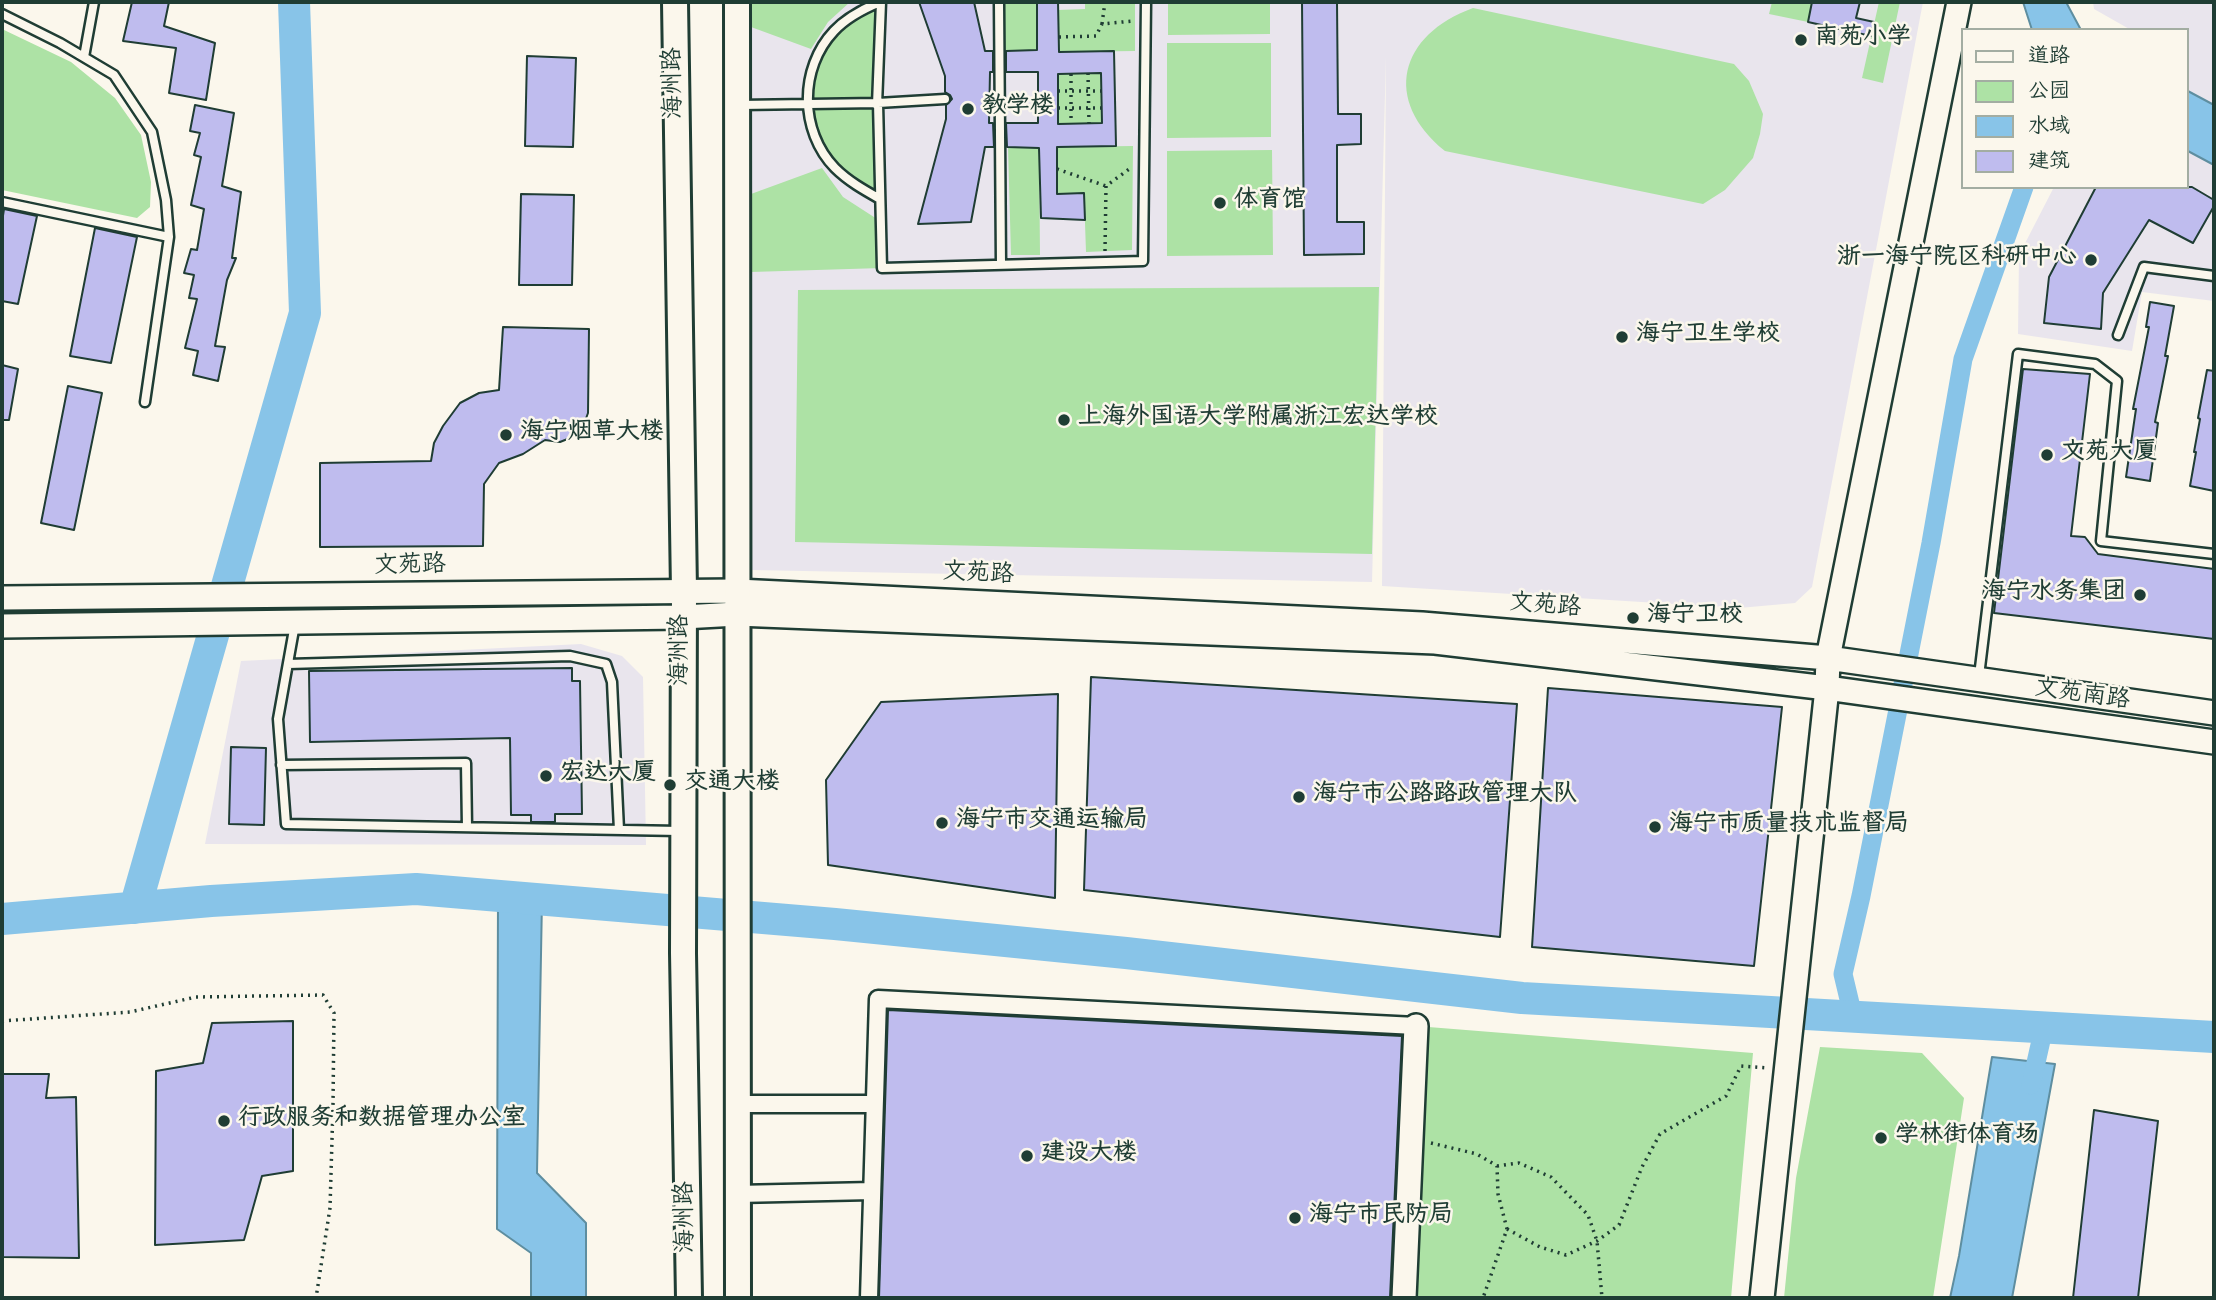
<!DOCTYPE html>
<meta charset="utf-8">
<style>
body{margin:0}
#map{position:relative;width:2216px;height:1300px;overflow:hidden;background:#fbf7ec;font-family:Dekko,"LXGW WenKai TC",sans-serif}
canvas{display:block}
.frame{position:absolute;inset:0;border:4px solid #1f3d34;pointer-events:none}
.legend{position:absolute;left:1961px;top:28px;width:228px;height:161px;box-sizing:border-box;background:#fbf7ec;border:2px solid #a3ada2;margin:0;padding:9px 12px;list-style:none;font-size:21px;color:#1f3d34}
.legend li{display:flex;align-items:center;gap:14px;height:35px}
.legend b{width:35px;border:2px solid #a3ada2}
</style>
<div id="map">
<canvas width="2216" height="1300"></canvas>
<div class="frame"></div>
<ul class="legend">
<li><b style="height:9px;background:#fbf7ec"></b>道路</li>
<li><b style="height:19px;background:#ade2a5"></b>公园</li>
<li><b style="height:19px;background:#88c4e8"></b>水域</li>
<li><b style="height:19px;background:#bfbcee"></b>建筑</li>
</ul>
</div>
<script>
const g = document.querySelector('canvas').getContext('2d');
g.lineJoin = 'round';
function paint(path, color) { g.fillStyle = color; g.fill(path, 'evenodd'); }
function trace(path, color, width, dash) { g.strokeStyle = color; g.lineWidth = width; g.lineCap = dash ? 'butt' : 'round'; g.setLineDash(dash || []); g.stroke(path); }
function drawText(font, color, halo, rows, align = 'center') {
  g.font = font + ' Dekko,"LXGW WenKai TC",sans-serif'; g.lineWidth = 5; g.setLineDash([]); g.textBaseline = 'middle'; g.strokeStyle = halo; g.fillStyle = color; for (const [text, x, y, turn = 0] of rows) {
    g.save(); g.translate(x, y); g.rotate((+turn || 0) * Math.PI / 180); g.textAlign = isNaN(turn) ? turn : align; if (halo) g.strokeText(text, 0, 0); g.fillText(text, 0, 0); g.restore();
  }
}
const built = new Path2D(`
 M751,2H1923L1812,587L1795,603L1739,608L1382,586L1386,57L1372,582L752,570Z
 M2093,2H2214V301L2142,292L2132,351L2018,334L2019,255L2054,187H2186V30H2131L2094,9Z
 M581,644L622,656L643,677L646,845L205,844L241,661Z`);
const green = new Path2D(`
 M751,2H850L828,22L811,49L751,27Z
 M880,2V199L846,178L816,139L808,91L811,74L834,31Z
 M1005,2H1037V50L1005,51Z
 M1085,2H1135V51L1059,52L1058,10L1085,9Z
 M1168,2H1270V34L1168,35Z
 M1772,2H1812L1808,22L1769,14Z
 M1879,2H1900L1883,83L1862,78Z
 M1473,8L1734,64L1749,81L1763,114L1760,134L1753,158L1725,190L1703,204L1445,151C1382,100 1399,35 1473,8Z
 M2,29L71,62L115,98L141,135L151,182L150,207L137,218L2,190Z
 M1167,43H1271V137L1167,138Z
 M1101,73L1102,123L1058,124V74Z
 M1133,146L1132,250L1086,252L1084,194H1057V147Z
 M1008,147L1039,148L1040,255H1011Z
 M1272,150L1273,255L1167,256V151Z
 M822,168L843,197L877,219L882,268L751,272V194Z
 M1379,287L1372,554L795,542L798,290Z
 M1416,1026L1753,1053L1731,1298H1404Z
 M1820,1047L1922,1053L1964,1098L1933,1298H1784L1796,1178Z`);
const water = new Path2D(`
 M2023,2H2066L2081,30H2032Z
 M2186,90L2214,105V165L2186,150Z
 M498,896L542,900L537,1173L586,1223V1298H531V1253L497,1229Z
 M1992,1057L2055,1064L2012,1298H1950L1959,1256Z`);
const canal = new Path2D(`
 M1853,1016L1843,974L1861,896L1931,543L1963,359L2024,187
 M2031,1085L2044,1027`);
const river = new Path2D(`
 M135,908L305,313L294,2
 M2,919L211,901L416,889L835,924L1126,953L1522,998L2214,1037`);
const building = new Path2D(`
 M132,2H169L164,26L215,43L206,100L169,93L176,48L123,41Z
 M919,2H974L985,51H993V72H990L989,123H993L994,147H985L971,222L918,224L946,119V105L952,99L950,95L945,92V76Z
 M1037,2H1058L1059,52L1114,51L1116,146L1057,147V194L1084,193L1085,220L1041,218L1039,148L1007,147L1006,123H1038V72H1006V51L1037,50ZM1101,73L1102,123L1058,124V74Z
 M1302,2H1337L1338,114H1361V144L1337,145V222H1364V254L1304,255Z
 M1812,2H1860L1856,18L1874,22L1871,36L1808,22Z
 M527,56L576,58L573,147L525,146Z
 M195,105L234,113L222,186L241,192L232,258H236L227,280L215,346L225,347L218,381L193,375L198,351L185,348L197,299L189,298L194,275L184,273L191,249L197,250L204,209L191,205L201,157L194,155L200,133L190,131Z
 M2096,187H2192L2214,200V206L2193,243L2149,220L2103,293L2101,329L2044,323L2049,277Z
 M521,194L574,195L572,285H519Z
 M4,209L37,216L18,304L2,301V222Z
 M95,228L137,237L111,363L70,356Z
 M2150,302L2174,306L2165,356H2168L2155,422L2158,423L2150,481L2126,477L2136,409H2133L2149,327H2146Z
 M503,327L589,329L588,413L584,424L570,438L560,442L545,440L523,454L499,463L484,484L483,546L320,547V463L431,461L434,443L443,426L460,403L479,393L499,390Z
 M2,365L18,369L9,420H2Z
 M2023,369L2090,374L2071,536L2085,537L2098,554L2214,569V639L1994,613Z
 M2207,370L2214,371V491L2190,486L2196,452H2194L2200,419L2198,418Z
 M68,386L102,393L74,530L41,523Z
 M572,668V681H580L582,814H555V822H531V815H511L510,738L310,742L309,671Z
 M1091,677L1517,704L1500,937L1084,890Z
 M1548,688L1782,707L1754,966L1532,947Z
 M1058,694L1055,898L828,865L826,780L881,702Z
 M231,747L266,748L264,825L229,824Z
 M888,1010L1402,1036L1390,1298H879Z
 M293,1021V1171L262,1176L244,1240L155,1245L156,1071L203,1063L212,1023Z
 M2,1074H49L46,1098L76,1097L79,1258L2,1257Z
 M2094,1110L2158,1121L2138,1298H2073Z`);
const path = new Path2D(`
 M1102,24L1105,2
 M1059,37L1096,36L1102,24L1133,21
 M1088,73L1089,123
 M1071,74V124
 M1058,91H1101
 M1058,108H1101
 M1057,169L1106,186
 M1105,251L1106,186L1132,167
 M2,1021L130,1012L196,997L323,995L334,1013L333,1105L330,1208L316,1298
 M1431,1143L1477,1154L1497,1166L1498,1194L1507,1229L1483,1298
 M1497,1166L1519,1163L1551,1177L1588,1215L1597,1241L1602,1298
 M1507,1229L1540,1247L1566,1255L1597,1241L1619,1225L1642,1167L1660,1134L1726,1096L1741,1066L1768,1068`);
const lane = new Path2D(`
 M880,2C863,9 847,17 834,31C799,68 799,131 835,168C848,181 864,190 880,199V195
 M999,2L1001,265
 M2,14L60,43L114,75L152,132L166,200L169,237L145,402
 M84,57L94,2
 M878,101V103L945,99
 M740,105L878,103L882,268L1143,261L1146,2
 M877,105L881,2
 M2,202L169,237
 M2118,335L2144,267L2214,276
 M295,624L278,719L286,824L680,831
 M288,664L570,656L606,664L612,682L619,830
 M1979,676L2018,354L2095,364L2117,381L2101,541L2214,554
 M281,765L466,763L467,827`);
const street = new Path2D(`
 M738,1104H874
 M737,1194L872,1191
 M869,1298L878,999L1416,1026`);
const secondary = new Path2D(`
 M2,598L737,591L1422,624L1828,658L2214,713
 M2,626L683,617L737,614L1435,642L1827,688L2214,742
 M1404,1298L1416,1026
 M1762,1298L1827,688L1828,658L1959,2`);
const primary = new Path2D(`
 M675,2L684,591L683,953L689,1298
 M737,2L738,1298`);
const markers = [
 [1801,40,7,"#1f3d34"],
 [968,109,7,"#1f3d34"],
 [1220,203,7,"#1f3d34"],
 [2091,260,7,"#1f3d34"],
 [1622,337,7,"#1f3d34"],
 [1064,420,7,"#1f3d34"],
 [506,435,7,"#1f3d34"],
 [2047,455,7,"#1f3d34"],
 [2140,595,7,"#1f3d34"],
 [1633,618,7,"#1f3d34"],
 [546,776,7,"#1f3d34"],
 [670,785,7,"#1f3d34"],
 [1299,797,7,"#1f3d34"],
 [942,823,7,"#1f3d34"],
 [1655,827,7,"#1f3d34"],
 [224,1121,7,"#1f3d34"],
 [1881,1138,7,"#1f3d34"],
 [1027,1156,7,"#1f3d34"],
 [1295,1218,7,"#1f3d34"]
];
const poiNames = [
 ["南苑小学",1815,40],
 ["教学楼",982,109],
 ["体育馆",1234,203],
 ["浙一海宁院区科研中心",2077,260,"right"],
 ["海宁卫生学校",1636,337],
 ["上海外国语大学附属浙江宏达学校",1078,420],
 ["海宁烟草大楼",520,435],
 ["文苑大厦",2061,455],
 ["海宁水务集团",2126,595,"right"],
 ["海宁卫校",1647,618],
 ["宏达大厦",560,776],
 ["交通大楼",684,785],
 ["海宁市公路路政管理大队",1313,797],
 ["海宁市交通运输局",956,823],
 ["海宁市质量技术监督局",1669,827],
 ["行政服务和数据管理办公室",238,1121],
 ["学林街体育场",1895,1138],
 ["建设大楼",1041,1156],
 ["海宁市民防局",1309,1218]
];
const streetNames = [
 ["海州路",676,83,-91],
 ["文苑路",410,568,-1],
 ["文苑路",978,576,3],
 ["文苑路",1545,608,5],
 ["海州路",683,650,-90],
 ["文苑南路",2082,697,8],
 ["海州路",688,1217,-91]
];
paint(built, '#e9e5ed');
paint(green, '#ade2a5');
paint(water, '#88c4e8');
trace(water, '#5e8ea0', 2);
trace(canal, '#88c4e8', 19);
trace(river, '#88c4e8', 32);
paint(building, '#bfbcee');
trace(building, '#1f3d34', 2);
trace(lane, '#1f3d34', 13);
trace(street, '#1f3d34', 21);
trace(secondary, '#1f3d34', 28);
trace(primary, '#1f3d34', 30);
trace(path, '#1f3d34', 3.5, [2, 5]);
trace(lane, '#fbf7ec', 8);
trace(street, '#fbf7ec', 16);
trace(secondary, '#fbf7ec', 23);
trace(primary, '#fbf7ec', 24);
for (const [x, y, r, color] of markers) { const dot = new Path2D(); dot.arc(x, y, r, 0, 2 * Math.PI); g.fillStyle = color; g.fill(dot); trace(dot, '#fbf7ec', 2.5); }
drawText('bold 24px', '#1f3d34', '#fbf7ec', poiNames, 'left');
drawText('24px', '#1f3d34', '#fbf7ec', streetNames);
</script>
